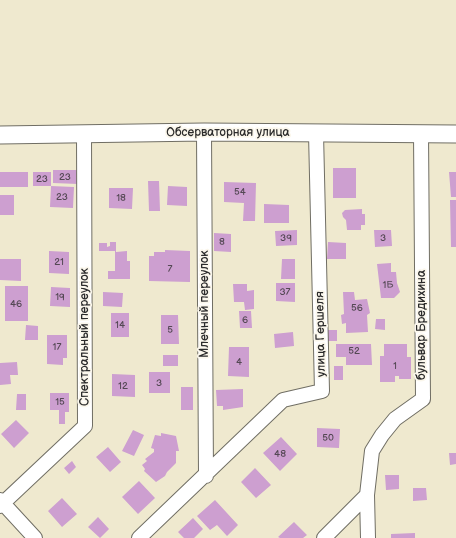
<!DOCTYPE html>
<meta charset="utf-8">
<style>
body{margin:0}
canvas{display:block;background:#efe9cf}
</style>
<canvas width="456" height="538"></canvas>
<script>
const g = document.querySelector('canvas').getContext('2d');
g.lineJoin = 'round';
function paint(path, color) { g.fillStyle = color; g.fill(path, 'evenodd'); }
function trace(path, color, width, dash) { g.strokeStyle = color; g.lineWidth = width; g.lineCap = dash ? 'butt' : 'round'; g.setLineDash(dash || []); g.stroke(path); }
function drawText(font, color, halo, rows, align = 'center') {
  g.font = font + ' "Balsamiq Sans",sans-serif'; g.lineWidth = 3.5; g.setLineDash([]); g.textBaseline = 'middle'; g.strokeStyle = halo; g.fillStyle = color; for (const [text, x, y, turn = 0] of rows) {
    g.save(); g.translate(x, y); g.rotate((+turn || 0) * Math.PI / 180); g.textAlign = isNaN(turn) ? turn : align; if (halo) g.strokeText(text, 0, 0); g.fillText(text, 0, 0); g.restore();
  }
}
const building = new Path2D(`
 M333,168H356V198H333Z
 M53,170H78V184L53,183Z
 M0,172H28V187H0Z
 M33,172H51V186L74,187L73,208L50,207L51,186H33Z
 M449,172H456V197H451Z
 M148,181H159L160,211H149Z
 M224,182L256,183L255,221H243L244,203L224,202Z
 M168,186L187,187V206L167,205Z
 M109,188H133L132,209L109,208Z
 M0,195H14V215H0Z
 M450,200H456V247H451Z
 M264,204L289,205V223H264Z
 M362,209V214H365V225H361V230H347L346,220L343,217L342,213L345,210Z
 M297,230V245L276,246L275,231Z
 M374,230H391L392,246L375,247Z
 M214,233L231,234V252L214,251Z
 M110,242H116V252L127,251V261H130V279H108V271H115V251H99V243H107V247L110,246Z
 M328,242L346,243V259H327Z
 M165,250L190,251V282L149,281V256H154V252H165Z
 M49,251L69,252V274L49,273Z
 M0,259H21V281L0,280Z
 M282,259H295V279H281Z
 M391,263V272H396L397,283L400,292L394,298H381L377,264Z
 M276,283H295V302L276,301Z
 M233,284H247V291L254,290V309L245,310L244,302H234Z
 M5,286H28V321H5Z
 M51,287L70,288V307L50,306Z
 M103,292L123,293L122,307L103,306Z
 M343,292H354L355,300L367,299L370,313L367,315L368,332L346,333V323L342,324L341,315L344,314Z
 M239,311H251L252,328H240Z
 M111,313H129V337H111Z
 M161,315H178L179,344H161Z
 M376,319H385V330L375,329Z
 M26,325L38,326V340H25Z
 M328,330H337V341H328Z
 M293,332L294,346L275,348L274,334Z
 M47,335H67V358H63V365L47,364Z
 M336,344H371L372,365H346V357H336Z
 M384,344H407V357H411V379H399V376H395V382H380V356H384Z
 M229,347H249V377L228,376Z
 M163,355H178V366H163Z
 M17,362L18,375H10L11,384L0,385V363Z
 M334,366H343V380H334Z
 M149,372H170V393H149Z
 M112,374L135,375V397L112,396Z
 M181,387H193V410H181Z
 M243,389V407L223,410V406H217L216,390Z
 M50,393H69V412H65V424H59V410H50Z
 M17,394H26V410H16Z
 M16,420L29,433L14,448L1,434Z
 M317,428L340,429L339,448L317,447Z
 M133,430L144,435L134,456L122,451Z
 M161,433L176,436L179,451H176V463L167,472L165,476L156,482L144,471L145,469L142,465L147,461L145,459L154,452V449L151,448L155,435L161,436Z
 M281,437L297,454L280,471L263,453Z
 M108,447L121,462L110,472L96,457Z
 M449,453H456V464L450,465Z
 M72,461L76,467L69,474L64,468Z
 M255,468L271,485L256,498L241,482Z
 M385,475H399V489L386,490Z
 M139,481L155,498L138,514L122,497Z
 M413,488H426L427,500L413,501Z
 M62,498L77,514L62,527L48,511Z
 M215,500L238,525L227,536L217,525L210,530L197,516Z
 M98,517L109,529L100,538L88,527Z
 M193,518L203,529L194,538H184L178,532Z
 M294,522L307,535L303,538H280L278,537Z
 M415,533V538H391V534Z`);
const minor = new Path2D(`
 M204,132L206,476
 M0,500L35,538
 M0,506L85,426L84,133
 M139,538L283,400L322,391L316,133
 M324,538L367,495
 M368,538L367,495L372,451L382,435L395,419L423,399L421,133`);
const major = new Path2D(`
 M0,135L204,132L456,134`);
const numberNames = [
 ["23",65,177],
 ["23",42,179],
 ["54",240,192],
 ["23",62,197],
 ["18",121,198],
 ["39",286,238],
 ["3",383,238],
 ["8",222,242],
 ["21",59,262],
 ["7",170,269],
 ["1Б",388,285],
 ["37",285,292],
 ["19",60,297],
 ["46",16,304],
 ["56",357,308],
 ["6",245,320],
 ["14",120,325],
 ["5",170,330],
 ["17",57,347],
 ["52",354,351],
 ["4",239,362],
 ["1",395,366],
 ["3",159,383],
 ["12",123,386],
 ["15",60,402],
 ["50",328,438],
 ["48",280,454]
];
const streetNames = [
 ["Обсерваторная улица",228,133],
 ["Млечный переулок",205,304,-90],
 ["бульвар Бредихина",422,325,-90],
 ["улица Гершеля",321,334,-91],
 ["Спектральный переулок",85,337,-90]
];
paint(building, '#cd9fd0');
trace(minor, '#706e64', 16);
trace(major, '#706e64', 19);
trace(minor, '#fff', 14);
trace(major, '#fff', 17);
drawText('10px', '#544854', null, numberNames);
drawText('12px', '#2b2b2b', '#fbf7ec', streetNames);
</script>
